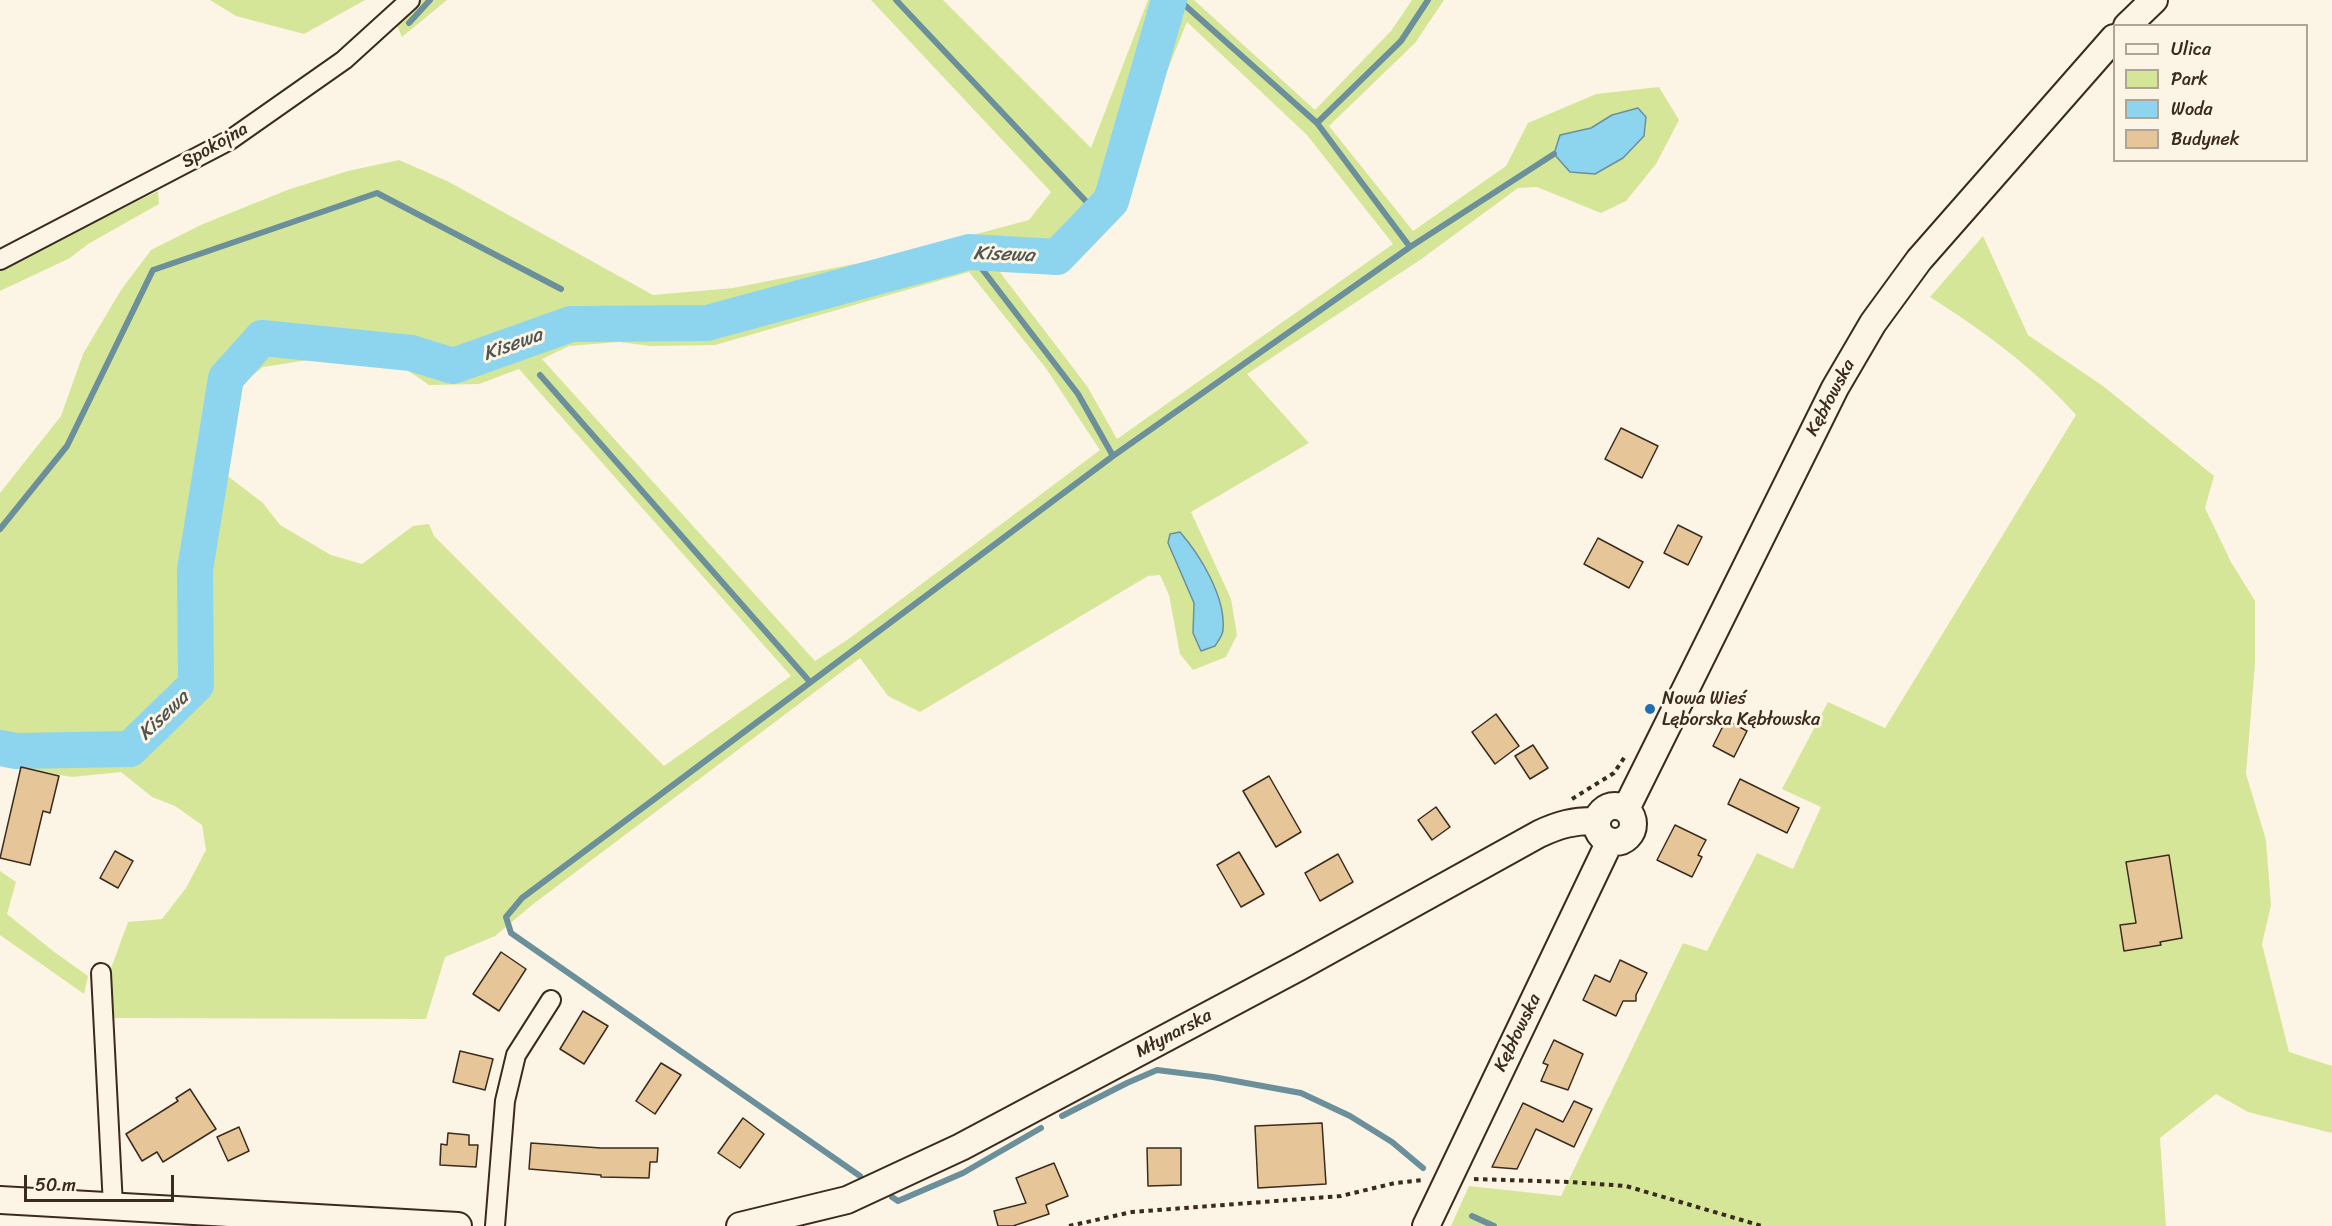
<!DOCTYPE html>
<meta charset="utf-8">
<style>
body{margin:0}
#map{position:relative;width:2332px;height:1226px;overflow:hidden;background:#fcf5e5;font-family:Sriracha,sans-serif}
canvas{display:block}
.legend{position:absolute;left:2113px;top:24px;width:195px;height:138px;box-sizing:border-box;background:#fcf5e5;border:2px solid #afa495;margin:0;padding:8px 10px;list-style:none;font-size:18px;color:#3b2a1e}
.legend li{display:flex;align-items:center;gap:12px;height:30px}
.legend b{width:30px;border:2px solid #afa495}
.scale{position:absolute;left:24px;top:1175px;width:150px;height:27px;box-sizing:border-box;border:3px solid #3b2a1e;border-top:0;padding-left:8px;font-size:18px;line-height:21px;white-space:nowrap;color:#3b2a1e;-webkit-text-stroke:4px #fcf5e5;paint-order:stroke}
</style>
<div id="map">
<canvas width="2332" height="1226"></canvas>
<ul class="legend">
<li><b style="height:8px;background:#fcf5e5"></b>Ulica</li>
<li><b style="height:16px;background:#d6e699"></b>Park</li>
<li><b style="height:16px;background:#8dd4ef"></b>Woda</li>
<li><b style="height:16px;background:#e6c698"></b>Budynek</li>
</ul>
<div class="scale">50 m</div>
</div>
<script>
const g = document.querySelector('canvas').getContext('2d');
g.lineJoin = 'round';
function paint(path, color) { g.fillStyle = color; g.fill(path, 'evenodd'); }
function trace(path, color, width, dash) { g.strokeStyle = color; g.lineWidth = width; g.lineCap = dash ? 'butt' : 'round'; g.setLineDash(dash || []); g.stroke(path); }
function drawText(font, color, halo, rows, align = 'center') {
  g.font = font + ' Sriracha,sans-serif'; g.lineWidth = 6; g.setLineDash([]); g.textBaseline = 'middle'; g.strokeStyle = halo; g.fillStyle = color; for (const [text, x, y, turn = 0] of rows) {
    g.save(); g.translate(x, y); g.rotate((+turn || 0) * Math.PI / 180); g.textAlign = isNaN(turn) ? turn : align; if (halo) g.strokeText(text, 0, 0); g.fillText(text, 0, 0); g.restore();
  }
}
const green = new Path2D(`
 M210,0H365L304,34L236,16Z
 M421,0H447L402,37L396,23Z
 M871,0H943L1091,148L1148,0H1194L1315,110L1391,31L1412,0H1444L1415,43L1329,126L1413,231L1506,166L1528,123L1596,94L1659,87L1679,120L1656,164L1626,201L1601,213L1537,187L1518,188L1420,260L1247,374L1309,443L1191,512L1231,599L1237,635L1226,657L1193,670L1180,654L1169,595L1160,575L1148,576L920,712L888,696L860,658L532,905L495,936L445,957L426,1019L111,1018L110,971L128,922L162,919L186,888L206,850L202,825L175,806L152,797L121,772L72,777L0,765V493L61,416L83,354L121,290L151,250L203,224L290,189L348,171L399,160L449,182L653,295L733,288L894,256L1029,220L1051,192ZM1187,22L1307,135L1393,244L1117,439L1087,386L996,267L1052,265L1086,250L1125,200L1134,152ZM969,272L1045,367L1100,450L847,640L815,661L542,359L569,346L619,342L651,346L715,345ZM315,359L401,366L429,385L479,384L519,369L791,676L664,766L434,536L429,524L413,526L362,564L331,555L280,525L263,503L225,474L243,383L263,367Z
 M158,191L159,204L88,244L70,258L0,291V269Z
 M1983,236L2028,335L2103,386L2214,476L2205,508L2231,562L2255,601V664L2246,774L2266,840L2271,905L2262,944L2289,1052L2332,1066V1133L2248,1112L2216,1094L2160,1138L2166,1226H1451L1469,1186L1561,1196L1683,943L1707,951L1757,853L1793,869L1821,807L1782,789L1828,702L1885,728L2076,415C2034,368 1984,331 1930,297Z
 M0,871L16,882L7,914L53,951L88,976L84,994L0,935Z`);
const water = new Path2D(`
 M1638,108L1646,117L1644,136L1623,158L1595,174L1570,172L1554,154L1560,135L1591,128L1612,115Z
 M1180,532C1200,555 1226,597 1223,630C1223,635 1218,641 1215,646L1201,651L1193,633L1194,603L1168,543L1170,534Z`);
const stream = new Path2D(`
 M896,0L1098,214
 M1179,0L1317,123L1410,247
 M409,23L430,0
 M1317,123L1401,41L1428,0
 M969,252L1078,394L1113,456
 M540,375L810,682
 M0,529L67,446L153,270L377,193L561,289
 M1062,1116L1127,1083L1157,1070L1213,1077L1301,1093L1350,1116L1392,1142L1423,1168
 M860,1176L511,933L506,917L522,898L1113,456L1410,247L1554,154
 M892,1197L898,1201L963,1173L1041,1128
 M1472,1216L1494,1226`);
const river = new Path2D(`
 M0,748L16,751L130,749L196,685L195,570L226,378L262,338L411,353L453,366L571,324L707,323L969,252L1057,257L1111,201L1169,0`);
const building = new Path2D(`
 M1621,428L1658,446L1642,478L1605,459Z
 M1678,525L1702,537L1688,565L1664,553Z
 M1598,538L1643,562L1629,588L1584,564Z
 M1496,714L1519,746L1495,764L1472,732Z
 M1726,720L1747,731L1734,757L1713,746Z
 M1533,745L1548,768L1530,779L1515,756Z
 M21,767L59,776L50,813L43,811L30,865L0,858Z
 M1269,776L1301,832L1276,847L1243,791Z
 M1740,779L1799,808L1787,833L1728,804Z
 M1436,807L1450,827L1432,840L1418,820Z
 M1675,825L1706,840L1698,855L1702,857L1692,877L1657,860Z
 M115,851L133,861L118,888L100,878Z
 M1239,852L1264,894L1241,907L1217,865Z
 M1338,854L1353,882L1320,901L1305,873Z
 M2169,855L2182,938L2160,942L2161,945L2124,951L2120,925L2136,923L2126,862Z
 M501,952L526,969L499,1011L473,994Z
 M1620,960L1647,973L1636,995V1001H1623L1616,1016L1583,1000L1595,975L1610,982Z
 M583,1011L608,1026L584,1064L560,1049Z
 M1554,1040L1583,1054L1568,1090L1541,1081L1548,1065L1543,1063Z
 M460,1051L493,1059L485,1090L453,1082Z
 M661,1063L681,1075L655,1114L636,1101Z
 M190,1089L216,1129L163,1162L157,1152L142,1161L126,1134L178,1101L176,1098Z
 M1574,1101L1592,1109L1574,1147L1536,1129L1517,1169L1492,1167L1523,1103L1563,1122Z
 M743,1118L764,1134L740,1168L718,1153Z
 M1322,1123L1326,1184L1258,1188L1255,1126Z
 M239,1127L249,1151L228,1161L217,1137Z
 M448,1133L469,1135V1145H478L476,1167L440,1165L441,1144L447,1145Z
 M531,1143L601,1148H658L657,1162H650L649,1178L601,1177V1175L529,1169Z
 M1147,1148H1181V1185L1148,1186Z
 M1054,1163L1068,1196L1046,1205L1049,1214L1013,1226H998L994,1211L1026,1203L1016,1178Z`);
const path = new Path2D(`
 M1572,799L1614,773L1626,755
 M1474,1179L1569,1182L1626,1186L1762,1226
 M1069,1226L1132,1212L1341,1196L1395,1183L1424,1180`);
const street = new Path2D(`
 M0,260L230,140L344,60L410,0
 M101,973L113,1206
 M495,1226L505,1101L516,1055L551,1000`);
const secondary = new Path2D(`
 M2127,26L2154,0
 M1597 824a18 18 0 1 1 36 0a18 18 0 1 1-36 0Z
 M1626,809L1835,388L1873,323L1919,260L2114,38
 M0,1200L458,1226
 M740,1226L847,1200L961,1147L1299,967L1539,834C1558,825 1575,820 1597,821
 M1426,1226L1610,841`);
const markers = [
 [1650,709,6,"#1f6fb2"]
];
const streetNames = [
 ["Spokojna",215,146,-30],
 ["Kębłowska",1831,398,-62],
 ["Kębłowska",1518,1033,-64],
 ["Młynarska",1174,1034,-28]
];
const poiNames = [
 ["Nowa Wieś",1662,699],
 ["Lęborska Kębłowska",1662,720]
];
const waterNames = [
 ["Kisewa",1004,255,2],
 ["Kisewa",513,345,-20],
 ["Kisewa",164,716,-44]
];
paint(green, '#d6e699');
paint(water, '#8dd4ef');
trace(water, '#6c909b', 1.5);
trace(stream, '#6c909b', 6);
trace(river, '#8dd4ef', 36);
paint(building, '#e6c698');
trace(building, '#3b2a1e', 1.5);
trace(street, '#3b2a1e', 22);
trace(secondary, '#3b2a1e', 30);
trace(path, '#3b2a1e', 4, [4.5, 4.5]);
trace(street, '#fcf5e5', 18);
trace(secondary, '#fcf5e5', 26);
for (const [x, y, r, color] of markers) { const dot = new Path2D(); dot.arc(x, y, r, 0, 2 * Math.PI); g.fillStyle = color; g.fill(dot); trace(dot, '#fcf5e5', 2); }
drawText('18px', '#3b2a1e', '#fcf5e5', streetNames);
drawText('18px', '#3b2a1e', '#fcf5e5', poiNames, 'left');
drawText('italic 20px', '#505452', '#fcf5e5', waterNames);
</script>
